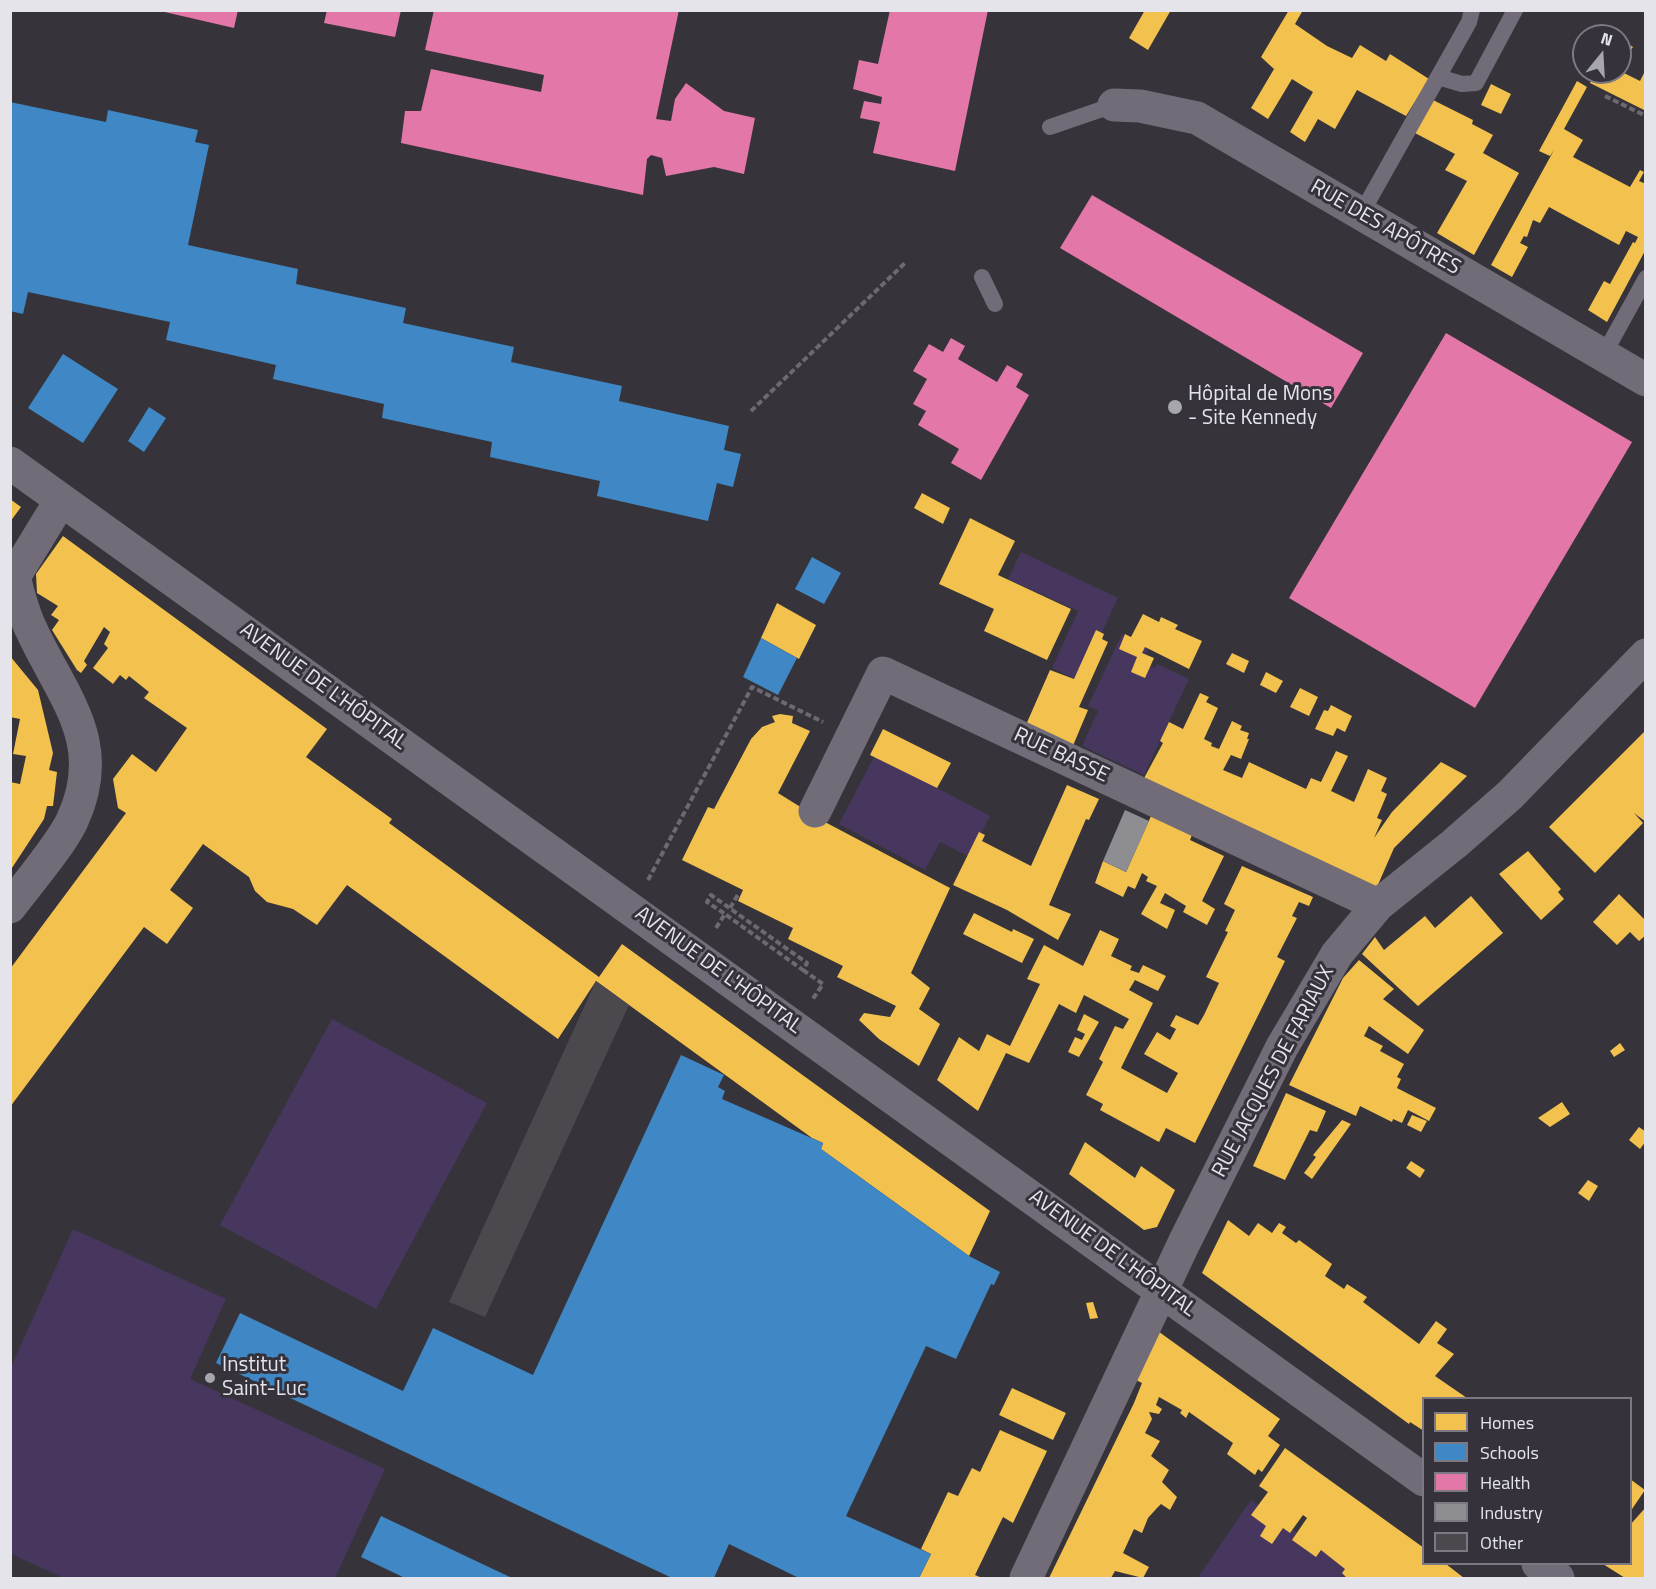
<!DOCTYPE html>
<meta charset="utf-8">
<style>
body{margin:0}
#map{position:relative;width:1656px;height:1589px;overflow:hidden;background:#36343a;font-family:"Titillium Web",sans-serif}
canvas{display:block}
.frame{position:absolute;inset:0;border:12px solid #e6e4eb;pointer-events:none}
.legend{position:absolute;left:1422px;top:1397px;width:210px;height:168px;box-sizing:border-box;background:#35323c;border:2px solid #7c7982;margin:0;padding:8px 10px;list-style:none;font-size:18px;color:#e6e4eb}
.legend li{display:flex;align-items:center;gap:12px;height:30px}
.legend b{width:30px;border:2px solid #7c7982}
.north{position:absolute;left:1572px;top:24px;width:60px;height:60px;box-sizing:border-box;background:#35323c;border:2px solid #7c7982;border-radius:50%;rotate:18deg;font-size:16px;font-weight:700;line-height:24px;text-align:center;color:#e6e4eb}
.north::after{content:'';display:block;margin:auto;width:21px;height:27px;background:#a8a6ad;clip-path:polygon(50% 0,100% 100%,50% 72%,0 100%)}
</style>
<div id="map">
<canvas width="1656" height="1589"></canvas>
<div class="frame"></div>
<ul class="legend">
<li><b style="height:16px;background:#f2c14e"></b>Homes</li>
<li><b style="height:16px;background:#3f88c5"></b>Schools</li>
<li><b style="height:16px;background:#e377a8"></b>Health</li>
<li><b style="height:16px;background:#8d8d92"></b>Industry</li>
<li><b style="height:16px;background:#4b494e"></b>Other</li>
</ul>
<div class="north">N</div>
</div>
<script>
const g = document.querySelector('canvas').getContext('2d');
g.lineJoin = 'round';
function paint(path, color) { g.fillStyle = color; g.fill(path, 'evenodd'); }
function trace(path, color, width, dash) { g.strokeStyle = color; g.lineWidth = width; g.lineCap = dash ? 'butt' : 'round'; g.setLineDash(dash || []); g.stroke(path); }
function drawText(font, color, halo, rows, align = 'center') {
  g.font = font + ' "Titillium Web",sans-serif'; g.lineWidth = 6; g.setLineDash([]); g.textBaseline = 'middle'; g.strokeStyle = halo; g.fillStyle = color; for (const [text, x, y, turn = 0] of rows) {
    g.save(); g.translate(x, y); g.rotate((+turn || 0) * Math.PI / 180); g.textAlign = isNaN(turn) ? turn : align; if (halo) g.strokeText(text, 0, 0); g.fillText(text, 0, 0); g.restore();
  }
}
const green = new Path2D(`
 M1021,552L1118,598L1079,681L1052,668L1078,611L1008,579Z
 M1122,634L1149,647L1142,662L1155,668L1157,664L1189,679L1144,775L1082,746L1098,711L1088,706Z
 M875,755L990,816L970,857L940,842L925,870L839,824Z
 M332,1019L487,1103L376,1309L220,1225Z
 M73,1229L226,1299L190,1379L385,1469L335,1578H64L11,1554V1367Z
 M1251,1500L1361,1578H1203L1199,1576Z`);
const homes = new Path2D(`
 M1145,10H1171L1148,50L1129,38Z
 M1289,10H1303L1295,24L1327,46L1352,58L1360,45L1386,61L1390,54L1429,79L1406,116L1357,90L1335,129L1318,119L1305,142L1290,132L1313,92L1303,86L1292,79L1268,119L1251,108L1274,69L1261,57Z
 M1623,41L1633,47L1622,63L1620,47Z
 M1646,69V111L1590,83L1596,72L1620,71L1640,81Z
 M1577,81L1587,87L1564,129L1583,140L1573,157L1630,187L1640,170L1644,172L1639,181L1646,184V249L1607,322L1588,310L1604,281L1610,284L1633,242L1635,243L1638,237L1626,231L1619,245L1549,207L1540,223L1533,220L1527,237L1524,236L1520,243L1528,247L1512,277L1491,265L1554,150L1550,156L1539,151Z
 M1491,84L1511,94L1501,114L1481,105Z
 M1431,99L1473,120L1472,124L1493,135L1483,153L1519,173L1474,255L1437,233L1467,181L1445,170L1455,154L1413,132Z
 M922,493L950,508L943,524L914,508Z
 M10,499L21,507L10,522Z
 M970,518L1015,541L998,575L1071,609L1047,660L984,631L994,609L939,584Z
 M63,536L327,729L306,757L392,819L389,823L599,977L622,944L990,1211L969,1256L821,1149L823,1143L812,1138L596,981L558,1039L347,885L317,925L293,909L267,902L255,891L249,877L203,844L170,890L193,908L167,944L144,927L10,1107V969L126,813L118,808L113,779L132,754L156,772L187,728L144,698L149,692L129,676L126,680L120,675L113,684L93,668L108,648L104,644L110,632L104,627L84,661L87,665L81,673L77,670L52,630L59,620L51,615L58,606L37,593L36,574Z
 M777,603L816,625L799,659L761,638Z
 M1143,614L1159,622L1161,617L1178,625L1175,629L1202,641L1189,669L1145,647L1142,653L1154,658L1145,678L1131,672L1137,657L1119,649L1125,634L1131,637Z
 M1096,630L1104,634L1102,639L1108,642L1079,707L1088,710L1072,748L1025,727L1050,670L1074,679Z
 M1232,653L1249,661L1244,673L1226,664Z
 M10,656L38,690L53,753L49,770L57,772L53,806H47L44,819L10,871V782L20,784L26,756L13,754L20,719L10,717Z
 M1266,672L1283,681L1276,693L1260,685Z
 M1300,688L1318,697L1309,716L1290,707Z
 M1200,693L1209,697L1206,702L1218,708L1204,739L1212,743L1211,746L1219,749L1232,721L1242,726L1240,730L1249,733L1247,739H1249L1241,759L1231,755L1223,770L1242,778L1249,762L1306,789L1311,778L1321,782L1336,751L1348,756L1331,791L1354,802L1368,769L1387,778L1381,791L1387,794L1377,818L1382,820L1374,838L1392,812L1441,762L1467,776L1394,848L1377,887L1143,780L1163,743L1160,741L1169,722L1183,729Z
 M1331,705L1352,716L1345,732L1337,728L1333,736L1315,729L1324,710L1328,711Z
 M780,714L793,716L792,723L810,731L778,793L823,821L950,888L911,973L930,988L919,1009L940,1024L919,1066L879,1039L859,1020L864,1013L890,1017L896,1006L837,977L843,966L788,939L793,928L738,901L743,890L682,860L708,807L714,809L751,739L762,727L775,722L772,716Z
 M883,729L951,763L937,788L870,755Z
 M1646,730V822L1634,813L1643,823L1595,873L1549,827Z
 M1067,785L1099,799L1089,820L1086,819L1049,905L1071,914L1058,940L1007,910L953,885L979,832L985,835L982,841L1031,866Z
 M1151,816L1192,835L1190,840L1224,856L1202,901L1215,909L1207,925L1183,912L1186,906L1165,893L1160,903L1175,910L1167,929L1141,914L1157,886L1146,881L1148,877L1142,873L1135,889L1128,886L1123,897L1095,883L1103,861L1126,872Z
 M1528,851L1561,889L1558,892L1564,899L1541,920L1499,874Z
 M1242,866L1313,897L1309,906L1299,902L1292,916L1297,918L1277,957L1285,961L1195,1143L1166,1128L1159,1142L1100,1110L1103,1104L1086,1095L1103,1062L1099,1059L1115,1026L1123,1029L1129,1019L1084,995L1076,1013L1059,1004L1029,1063L1006,1053L978,1111L937,1080L959,1037L979,1051L987,1034L1010,1046L1040,984L1027,979L1044,945L1083,966L1100,930L1119,939L1111,956L1132,966L1130,970L1139,973L1143,965L1166,976L1158,991L1135,980L1129,990L1153,1003L1121,1068L1167,1093L1178,1073L1144,1054L1157,1032L1170,1040L1176,1029L1170,1026L1176,1015L1198,1025L1204,1015L1219,983L1206,977L1228,932L1225,931L1235,910L1224,904Z
 M1619,894L1646,921V935L1639,941L1630,932L1617,945L1593,922Z
 M1471,896L1503,933L1418,1006L1362,954L1375,937L1384,950L1425,916L1435,928Z
 M974,913L1012,932L1013,929L1034,939L1022,963L963,934Z
 M1359,960L1394,989L1383,999L1424,1030L1408,1054L1369,1026L1364,1036L1383,1046L1380,1051L1404,1064L1397,1077L1401,1079L1397,1088L1436,1108L1429,1121L1408,1110L1402,1123L1393,1119L1392,1122L1360,1106L1356,1116L1289,1085L1343,978Z
 M1084,1014L1099,1022L1079,1057L1068,1052L1075,1037L1082,1040L1085,1034L1077,1030Z
 M1620,1043L1625,1050L1614,1057L1610,1051Z
 M1286,1093L1326,1111L1317,1132L1310,1130L1285,1180L1253,1166Z
 M1562,1102L1570,1114L1550,1127L1538,1118Z
 M1412,1115L1427,1121L1421,1132L1407,1125Z
 M1342,1120L1351,1124L1312,1179L1304,1173L1316,1157L1313,1155Z
 M1639,1127L1646,1132V1141L1640,1149L1629,1140Z
 M1085,1142L1135,1178L1141,1166L1175,1190L1157,1227L1144,1230L1069,1174Z
 M1411,1161L1425,1170L1420,1178L1406,1168Z
 M1588,1180L1598,1186L1589,1201L1578,1193Z
 M1228,1220L1249,1236L1258,1223L1272,1233L1279,1223L1286,1227L1282,1233L1296,1243L1299,1240L1332,1264L1325,1276L1344,1289L1347,1284L1367,1297L1363,1302L1419,1344L1436,1321L1447,1329L1437,1343L1454,1354L1435,1376L1467,1398H1424V1431L1410,1422L1409,1424L1202,1273Z
 M1093,1302L1098,1318L1090,1319L1086,1303Z
 M1155,1329L1280,1419L1268,1436L1280,1445L1262,1472L1258,1469L1255,1475L1227,1454L1233,1443L1189,1412L1186,1418L1180,1413L1182,1410L1159,1397L1156,1405L1162,1409L1159,1414L1149,1412L1152,1419L1145,1433L1160,1441L1151,1456L1169,1470L1162,1482L1177,1497L1170,1510L1161,1504L1157,1508L1148,1518L1142,1533L1134,1529L1123,1553L1149,1567L1143,1578L1115,1571L1111,1578H1049L1134,1403L1142,1383L1134,1379Z
 M1012,1388L1066,1413L1053,1440L999,1415Z
 M1000,1430L1047,1451L1013,1523L1003,1517L975,1575L982,1578H919L931,1554L921,1549L948,1492L958,1496L972,1468L980,1472Z
 M1285,1448L1424,1548V1564H1446L1464,1578H1347L1342,1573L1345,1569L1321,1550L1316,1557L1292,1540L1307,1518L1303,1515L1290,1533L1283,1528L1272,1544L1260,1536L1266,1526L1251,1515L1268,1492L1259,1486Z
 M1630,1479L1645,1490L1630,1512Z
 M1646,1507V1578H1625L1603,1564H1630V1525Z`);
const schools = new Path2D(`
 M10,102L106,122L108,110L198,130L195,142L209,145L188,245L298,269L296,284L406,308L403,323L514,347L511,362L622,386L619,401L729,426L724,450L741,454L733,487L717,483L708,521L597,496L600,481L490,457L492,442L382,418L384,404L273,379L276,365L166,340L170,322L28,292L23,314L10,311Z
 M63,354L118,389L83,443L28,408Z
 M149,407L166,418L144,452L128,441Z
 M812,557L841,573L824,604L795,589Z
 M761,638L797,658L778,695L743,677Z
 M681,1055L724,1075L718,1087L725,1091L722,1099L823,1143L821,1149L969,1256L1000,1272L994,1285L991,1284L956,1359L926,1346L846,1516L931,1554L919,1578H799L729,1544L714,1578H672L216,1363L240,1313L403,1391L433,1328L533,1375Z
 M381,1516L512,1578H405L361,1557Z`);
const health = new Path2D(`
 M156,10H238L234,28Z
 M327,10H401L395,37L324,23Z
 M434,10H679L656,119L671,121L675,99L686,83L724,111L755,118L744,174L714,167L666,176L662,158L651,155L647,159L643,195L401,143L405,111H421L431,69L541,92L544,75L425,50Z
 M890,10H988L955,171L873,153L880,122L860,118L864,101L881,104L882,97L853,89L859,60L878,64Z
 M1092,195L1363,353L1331,408L1060,248Z
 M1446,333L1632,442L1475,708L1289,598Z
 M951,338L965,346L958,359L997,382L1007,365L1023,374L1016,387L1029,395L981,480L951,463L959,449L918,425L926,411L913,404L927,379L913,371L929,344L943,352Z`);
const industry = new Path2D(`
 M1125,810L1149,821L1126,872L1103,861Z`);
const building = new Path2D(`
 M596,981L629,1005L485,1317L449,1302Z`);
const path = new Path2D(`
 M1605,96L1646,116
 M751,411L906,262
 M648,880L752,687L823,722
 M730,908L739,893
 M716,928L725,914L803,970L807,963L711,895L707,902L725,914
 M803,970L823,984L812,1000`);
const service = new Path2D(`
 M1438,77L1462,84L1476,83L1515,10
 M1050,127L1114,105
 M1361,214L1469,22L1472,10
 M982,277L995,304
 M1603,356L1646,278`);
const minor = new Path2D(`
 M1114,105L1140,106L1197,118L1646,380
 M10,463L1424,1480
 M815,811L883,673L1378,905
 M10,907C28,883 60,846 72,821C109,742 62,697 31,629C23,613 19,595 14,577L61,500
 M1538,1564L1558,1578
 M1026,1578L1184,1243L1282,1047L1337,954L1378,905L1454,844L1510,795L1646,655`);
const markers = [
 [1175,407,8,"#a8a6ad"],
 [210,1378,6,"#a8a6ad"]
];
const streetNames = [
 ["RUE DES APÔTRES",1385,228,30],
 ["AVENUE DE L'HÔPITAL",323,687,36],
 ["RUE BASSE",1061,756,25],
 ["AVENUE DE L'HÔPITAL",718,971,36],
 ["RUE JACQUES DE FARIAUX",1274,1072,-62],
 ["AVENUE DE L'HÔPITAL",1112,1254,36]
];
const poiNames = [
 ["Hôpital de Mons",1188,395],
 ["- Site Kennedy",1188,419],
 ["Institut",222,1366],
 ["Saint-Luc",222,1390]
];
paint(green, '#47375e');
paint(homes, '#f2c14e');
paint(schools, '#3f88c5');
paint(health, '#e377a8');
paint(industry, '#8d8d92');
paint(building, '#4b494e');
trace(path, '#6c6971', 4, [6, 3]);
trace(service, '#716c78', 16);
trace(minor, '#716c78', 33);
for (const [x, y, r, color] of markers) { const dot = new Path2D(); dot.arc(x, y, r, 0, 2 * Math.PI); g.fillStyle = color; g.fill(dot); trace(dot, '#35323c', 2); }
drawText('21px', '#e6e4eb', '#35323c', streetNames);
drawText('21px', '#e6e4eb', '#35323c', poiNames, 'left');
</script>
